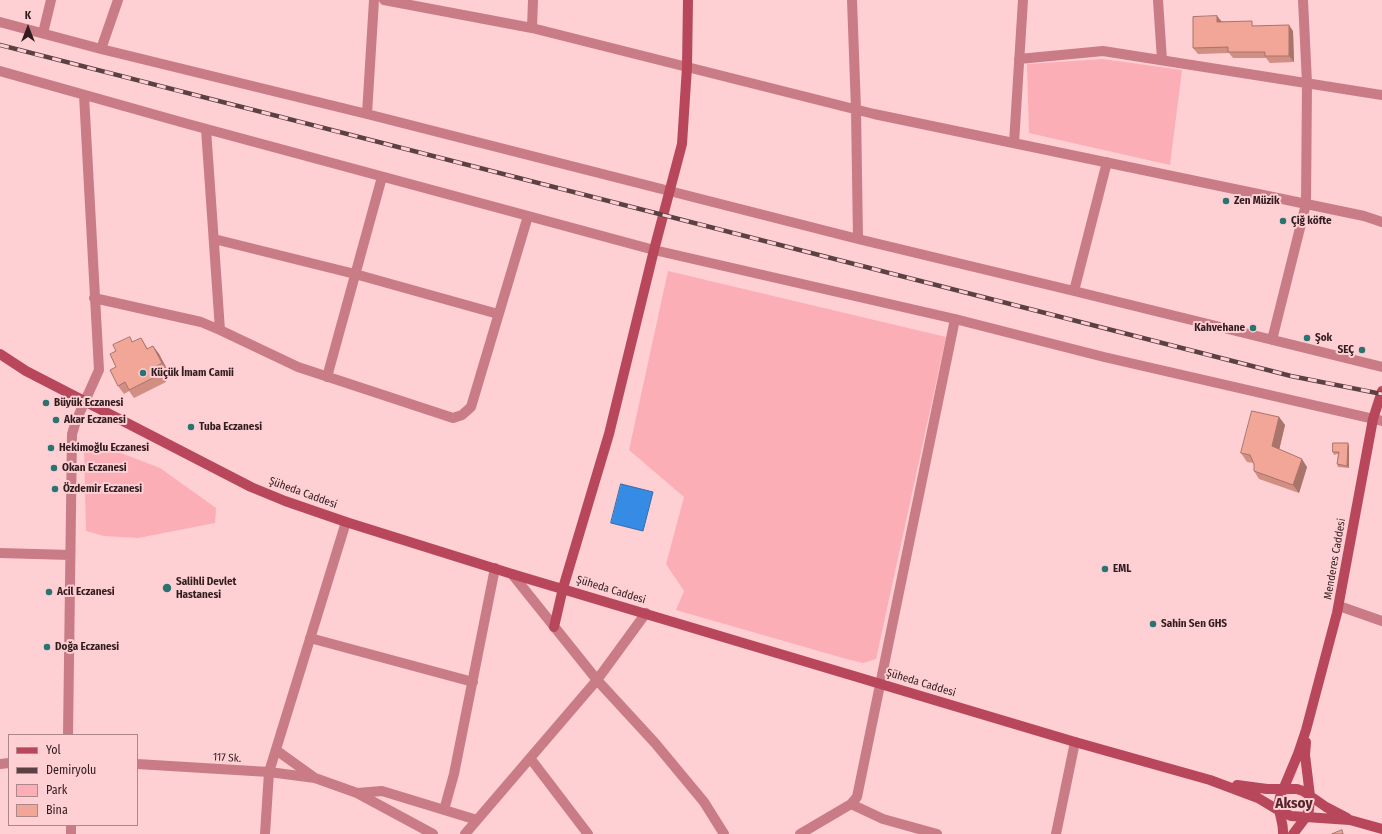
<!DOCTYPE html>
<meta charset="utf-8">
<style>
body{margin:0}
#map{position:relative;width:1382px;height:834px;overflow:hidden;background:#fecfd3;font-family:"Fira Sans Condensed",sans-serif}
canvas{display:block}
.legend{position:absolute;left:8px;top:734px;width:130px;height:92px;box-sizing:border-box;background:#fecfd3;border:1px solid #ac878b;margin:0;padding:5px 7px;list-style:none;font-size:12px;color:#311c1f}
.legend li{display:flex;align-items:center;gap:8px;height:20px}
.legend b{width:20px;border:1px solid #ac878b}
.north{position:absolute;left:8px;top:8px;width:40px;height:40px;-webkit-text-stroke:3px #fecfd3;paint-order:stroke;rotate:0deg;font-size:11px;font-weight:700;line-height:16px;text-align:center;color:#311c1f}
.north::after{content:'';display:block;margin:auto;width:14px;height:18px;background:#311c1f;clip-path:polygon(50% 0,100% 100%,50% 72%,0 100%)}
</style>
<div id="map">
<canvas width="1382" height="834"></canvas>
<ul class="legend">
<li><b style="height:5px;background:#b8475c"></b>Yol</li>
<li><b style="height:5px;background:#5b4144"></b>Demiryolu</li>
<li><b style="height:11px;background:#fcaeb7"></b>Park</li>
<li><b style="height:11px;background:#f2a697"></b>Bina</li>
</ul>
<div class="north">K</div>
</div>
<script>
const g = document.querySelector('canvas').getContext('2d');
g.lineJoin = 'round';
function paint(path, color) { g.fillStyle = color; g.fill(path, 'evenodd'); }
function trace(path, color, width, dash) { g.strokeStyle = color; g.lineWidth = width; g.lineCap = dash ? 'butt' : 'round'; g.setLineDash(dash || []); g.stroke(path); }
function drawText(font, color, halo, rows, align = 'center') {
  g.font = font + ' "Fira Sans Condensed",sans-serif'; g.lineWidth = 4; g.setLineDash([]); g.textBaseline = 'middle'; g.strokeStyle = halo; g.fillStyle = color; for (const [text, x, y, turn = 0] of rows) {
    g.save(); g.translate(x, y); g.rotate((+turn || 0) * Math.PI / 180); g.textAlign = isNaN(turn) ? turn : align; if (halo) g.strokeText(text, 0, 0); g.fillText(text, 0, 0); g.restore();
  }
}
const green = new Path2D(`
 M1103,59L1182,70L1170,165L1029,133L1027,64Z
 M668,271L946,337L876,659L863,663L843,658L676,610L684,591L666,564L684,497L629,450Z
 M100,445L160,468L216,508L215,523L138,538L104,536L86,531L84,448Z`);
const water = new Path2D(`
 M621,484L653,492L643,531L611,523Z`);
const street = new Path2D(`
 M384,0L532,28L874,114L1364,216L1382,222
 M852,0L856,109L858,239
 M1158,0L1162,60
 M0,22L101,49L367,114L858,239L1074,291L1382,367
 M532,28L533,0
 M43,33L51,0
 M101,49L118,0
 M1019,59L1103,51L1382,95
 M0,71L188,124L654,250L955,319L1104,357L1382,421
 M367,114L374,0
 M206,129L220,330
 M1014,143L1023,0
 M214,239L355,274L498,314
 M1074,291L1107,162
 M94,298L201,322L220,330L298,367L453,418L462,415L471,407L528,216
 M1272,340L1306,204L1307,83L1303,0
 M327,377L382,177
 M0,553L70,555
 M512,574L597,680L655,743L704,802L724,834
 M1339,606L1382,621
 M310,638L473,682
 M68,735L72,434L76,421L99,370L84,95
 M276,750L315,778L357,793L433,834
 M530,758L588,834
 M0,764L9,763
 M137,764L269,772L315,778
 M357,793L382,791L477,820
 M851,804L883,819L937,834
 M444,810L454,774L495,568
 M71,825V834
 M265,834L269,772L346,522
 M465,834L597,680L646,613
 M800,834L851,804L857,797L955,319
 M1056,834L1075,742`);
const secondary = new Path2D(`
 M0,354L26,371L251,487L285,501L346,522L512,574L1075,742L1210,780L1258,798L1278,810L1291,816L1350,820L1382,829
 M554,627L563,588L609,434L654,250L682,144L687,67L688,0
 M1237,785L1267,789H1297L1303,791L1326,807L1347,818
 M1283,834C1284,819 1276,813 1280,797L1298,754L1306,730L1337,613L1373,419L1382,391
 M1293,834L1306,817L1309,810L1310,796L1305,755L1306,742`);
const rail = new Path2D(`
 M0,45L1291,376L1382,394`);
const wall = new Path2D(`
 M1217,16L1221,21L1255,26L1293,31L1294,62L1270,63L1266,58H1233L1229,53L1198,54L1193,48Z
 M141,338L148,349L153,346L159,354L168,371L162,374L166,382L134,398L129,391L124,394L118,386L116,367V351Z
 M1279,417L1285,425L1279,449L1307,467L1299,493L1259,479L1254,471V463L1247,462L1241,453Z
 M1349,446V468L1338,467L1337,464L1338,454L1334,455L1333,452Z`);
const shadedWall = new Path2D(`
 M1217,16L1222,22H1217Z
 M1289,25L1293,31L1294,62L1289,56Z
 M153,346L159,354L168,371L162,363Z
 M157,366L162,374L166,382L161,374Z
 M1279,417L1285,425L1278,455L1272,446Z
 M1348,443L1349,446V468L1347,466Z
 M1302,459L1307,467L1299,493L1293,485Z`);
const building = new Path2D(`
 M1217,16V22L1252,21V26L1289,25V56H1265V52H1228V47L1193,48V17Z
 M130,337L132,342L141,338L147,349L153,346L162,363L157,366L161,374L129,390L125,382L118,386L110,370L116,367L110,354L116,351L113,345Z
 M1252,411L1279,417L1272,446L1302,459L1293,485L1254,471V464L1250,455L1241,453Z
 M1333,443H1348L1347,466L1337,464L1339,452H1333Z
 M1342,830L1343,834H1332Z`);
const markers = [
 [1226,201,4,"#297370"],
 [1283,221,4,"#297370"],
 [1253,328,4,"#297370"],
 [1307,338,4,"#297370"],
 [1362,350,4,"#297370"],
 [143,373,4,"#297370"],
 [46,403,4,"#297370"],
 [56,420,4,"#297370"],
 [191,427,4,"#297370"],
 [51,448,4,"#297370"],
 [54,468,4,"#297370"],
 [55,489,4,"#297370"],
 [1105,569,4,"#297370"],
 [167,588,5,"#297370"],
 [49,592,4,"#297370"],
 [1153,624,4,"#297370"],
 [47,647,4,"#297370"]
];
const poiNames = [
 ["Zen Müzik",1234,201],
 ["Çiğ köfte",1291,221],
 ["Kahvehane",1245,328,"right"],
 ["Şok",1315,338],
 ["SEÇ",1354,350,"right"],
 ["Küçük İmam Camii",151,373],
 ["Büyük Eczanesi",54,403],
 ["Akar Eczanesi",64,420],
 ["Tuba Eczanesi",199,427],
 ["Hekimoğlu Eczanesi",59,448],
 ["Okan Eczanesi",62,468],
 ["Özdemir Eczanesi",63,489],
 ["EML",1113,569],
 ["Salihli Devlet",176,582],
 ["Hastanesi",176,595],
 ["Acil Eczanesi",57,592],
 ["Sahin Sen GHS",1161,624],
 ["Doğa Eczanesi",55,647]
];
const streetNames = [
 ["Şüheda Caddesi",303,493,20],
 ["Menderes Caddesi",1335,559,-80],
 ["Şüheda Caddesi",611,590,17],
 ["Şüheda Caddesi",921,683,17],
 ["117 Sk.",227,758,3]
];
const districtNames = [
 ["Aksoy",1294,804]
];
paint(green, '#fcaeb7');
paint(water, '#368ce4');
trace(water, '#346aa9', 1);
trace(street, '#c97c85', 10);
trace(secondary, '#b8475c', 10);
trace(rail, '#5b4144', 4.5);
trace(rail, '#fecfd3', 3, [9]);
paint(wall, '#d08f82');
paint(shadedWall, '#a9746a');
paint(building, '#f2a697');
trace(building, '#a9746a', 1);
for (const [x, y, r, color] of markers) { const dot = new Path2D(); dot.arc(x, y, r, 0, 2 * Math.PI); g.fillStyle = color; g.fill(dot); trace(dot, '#fecfd3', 1.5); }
drawText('bold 11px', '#311c1f', '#fecfd3', poiNames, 'left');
drawText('11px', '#311c1f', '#fecfd3', streetNames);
drawText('bold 15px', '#53252c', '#fecfd3', districtNames);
</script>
